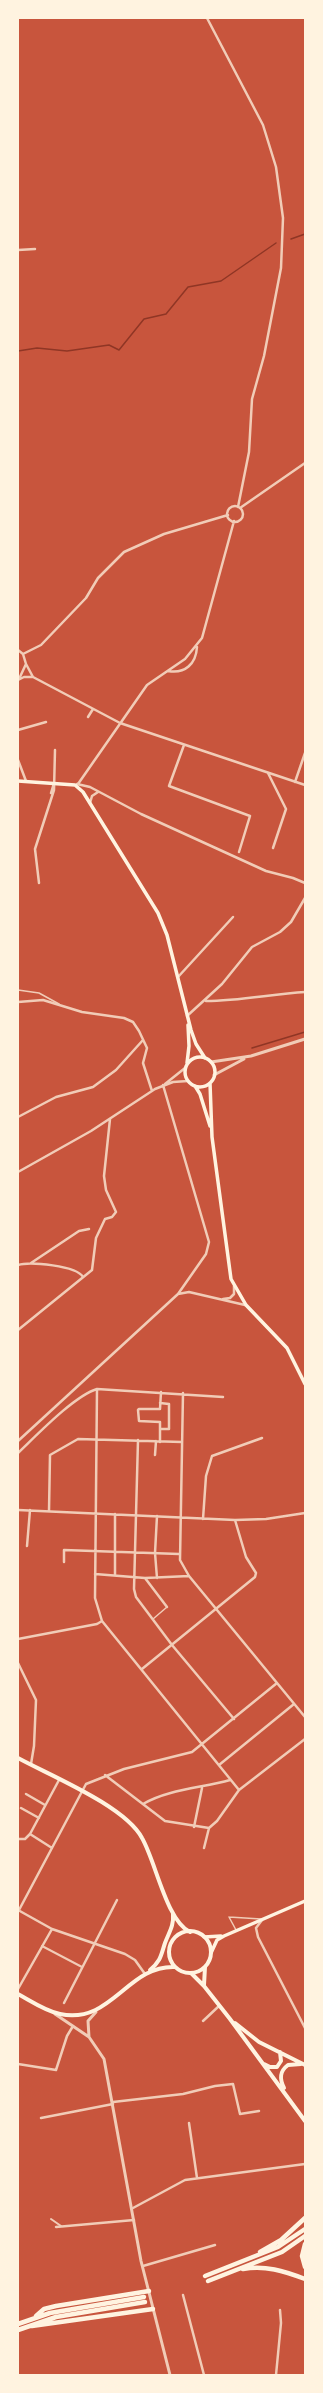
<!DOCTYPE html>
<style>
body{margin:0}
#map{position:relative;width:323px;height:2393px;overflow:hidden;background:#c8553d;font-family:"Noto Serif",serif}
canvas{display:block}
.frame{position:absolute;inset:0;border:19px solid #fff3e0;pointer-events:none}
</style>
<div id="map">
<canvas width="323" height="2393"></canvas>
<div class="frame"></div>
</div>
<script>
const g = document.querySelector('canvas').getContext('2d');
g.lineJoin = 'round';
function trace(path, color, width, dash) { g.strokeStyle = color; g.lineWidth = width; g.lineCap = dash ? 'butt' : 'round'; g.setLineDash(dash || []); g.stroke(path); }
const stream = new Path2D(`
 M291,239L305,234
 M18,351L37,348L67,351L109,345L119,350L144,319L166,314L188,287L221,281L276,243
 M252,1048L305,1032`);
const service = new Path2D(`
 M18,990L39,993L59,1004
 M153,1619L167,1607
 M229,1917L261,1919
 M229,1917L236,1930`);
const pedestrian = new Path2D(`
 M42,1946L82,1967
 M51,2219L61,2226`);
const minor = new Path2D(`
 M207,18L263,125L276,167L283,218L281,268L264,356L252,399L249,452L238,507
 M18,250L35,249
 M227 514a8 8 0 1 1 16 0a8 8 0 1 1-16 0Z
 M240,508L305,463
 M18,650L23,654L26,664L19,679
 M23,654L41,645L86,598L98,578L124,552L164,534L228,515
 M26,664L33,677
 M168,671C185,674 196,664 197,647
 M18,680L24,677H33L120,723L305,785
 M88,717L93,709
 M18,730L46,722
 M184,745L169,786L250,816L239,852
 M18,760L26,781
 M268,773L286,809L273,848
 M295,782L305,753
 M77,784L90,787L141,814L266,871L293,878L305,883
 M78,784L147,685L185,659L202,638L234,521
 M51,793L54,783
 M90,803L92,796L98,792
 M39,883L35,849L54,790L55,750
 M178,977L233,917
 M206,1001C239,1001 272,994 305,992
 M18,1002L43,1000L82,1012L124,1018L133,1022L139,1031L147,1048L143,1063L152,1091
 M187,1016L222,984L252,947L280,932L291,922L305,898
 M165,1084L185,1068
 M163,1085L209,1242L206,1254L178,1294L189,1292L245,1305
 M18,1117L56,1097L93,1087L116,1070L143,1040
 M18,1172L91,1131L155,1089L173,1082L188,1081
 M31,1263L79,1231L89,1229
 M18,1265C30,1261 77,1266 83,1277
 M223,1299L230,1298L234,1294V1286
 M18,1330L92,1270L96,1238L105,1219L112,1217L116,1212L106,1190L104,1176L110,1119
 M97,1389L95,1598L102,1621L239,1790
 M183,1393L180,1560L189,1576L305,1717
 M160,1429H169V1404L160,1403
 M138,1440L134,1589L136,1597L172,1645L234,1719
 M18,1441L178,1294
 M160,1442V1422L139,1421L138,1410L139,1409H160L161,1392
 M18,1453C37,1435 74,1396 97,1389L223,1397
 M155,1455L156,1441
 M18,1510L235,1520L266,1519L305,1513
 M49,1511L50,1455L78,1439L182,1442
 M203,1519L206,1476L212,1456L262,1438
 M27,1546L30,1510
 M64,1562V1550L179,1554
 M95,1574L145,1578L189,1576
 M115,1575V1514
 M145,1578L167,1607
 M157,1578L155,1553L157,1516
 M18,1639L97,1624L102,1621
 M18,1663L36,1700L34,1746L31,1764
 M142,1669L255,1577L256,1573L246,1557L235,1520
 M219,1765L294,1704
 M105,1775L165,1821L209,1828L217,1821L239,1790L305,1739
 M26,1794L45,1805
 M143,1804C169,1789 202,1788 230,1780
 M21,1808L39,1818
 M194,1827L202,1788
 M18,1839H25L30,1834
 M52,1848L30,1834L59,1780
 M204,1848L209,1828
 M18,1910L52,1929L125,1954L135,1960L145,1974
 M19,1910L86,1784L124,1769L192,1752L277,1683
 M262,1920L256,1928L258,1937L305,2028
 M18,1989L52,1929
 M64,2003L117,1900
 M203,2021L219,2006
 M18,2064L56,2070L67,2036L73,2026
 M113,2102L183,2094L215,2086L233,2084L240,2114L259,2111
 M41,2118L113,2104
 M189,2123L197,2178
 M133,2208L185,2180L305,2164
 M56,2227L134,2220
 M143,2266L215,2245
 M183,2295L204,2375
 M276,2375L281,2323L280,2310`);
const tertiary = new Path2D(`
 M211,1062L251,1056L305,1039
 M214,1075L244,1059
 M55,2014L89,2037L104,2059L141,2261L170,2375
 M89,2037L88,2021L96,2012`);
const secondary = new Path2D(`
 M18,781L75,785L83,792L158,913L167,935L191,1030L196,1044L205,1058
 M185 1072a15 15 0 1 1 30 0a15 15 0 1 1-30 0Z
 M187,1063L189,1046L188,1025
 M210,1083L212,1137L231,1279L246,1305L287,1348L305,1384
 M195,1086L200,1094L210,1126
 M204,1937L221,1936
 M211,1953L217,1940L224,1936L305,1901`);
const primary = new Path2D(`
 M18,1758C51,1776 125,1806 142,1838C156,1862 166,1920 190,1932
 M169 1952a21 21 0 1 1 42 0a21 21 0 1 1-42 0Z
 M150,1970C161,1961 161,1955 165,1943C169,1932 174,1926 173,1914
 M191,1973L204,1986L230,2019L305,2121
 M204,1985L205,1967
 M18,1994C31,2001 45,2011 60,2014C112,2025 127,1965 175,1967
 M235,2023L259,2042L305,2065
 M264,2064L270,2067H277L281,2061L280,2052
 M284,2088C279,2078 280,2071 288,2065L301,2064`);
const trunk = new Path2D(`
 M305,2244L302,2256L305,2267
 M260,2252L281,2240L305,2218
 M243,2269C265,2265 284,2271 305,2279
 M205,2276L278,2247L305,2229
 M208,2281L282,2252L305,2236
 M36,2316L44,2309L56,2306L149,2291
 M18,2324L50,2313L144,2297
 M32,2326L153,2309
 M18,2330L56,2317L145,2302`);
trace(stream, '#8f3625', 1.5);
trace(service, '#f1ccb7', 1.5);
trace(pedestrian, '#f1ccb7', 2);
trace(minor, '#f1ccb7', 2.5);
trace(tertiary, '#f1ccb7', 3);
trace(secondary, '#fff3e0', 3.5);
trace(primary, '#fff3e0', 4);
trace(trunk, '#fff3e0', 4.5);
</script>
